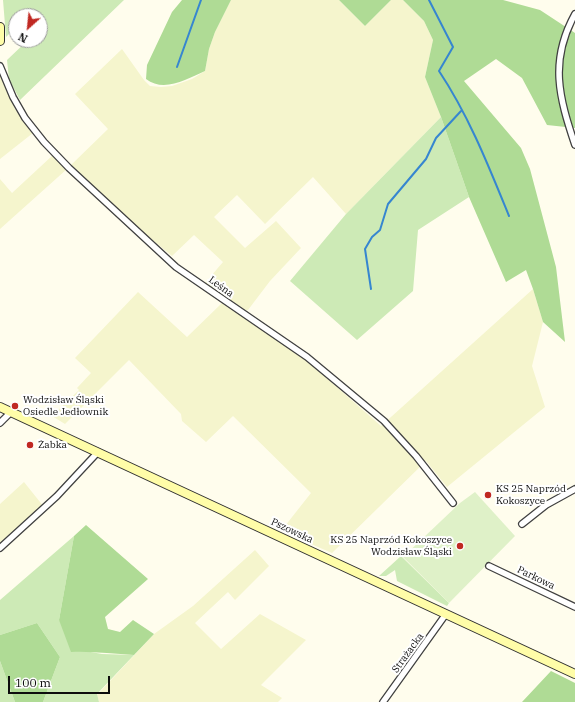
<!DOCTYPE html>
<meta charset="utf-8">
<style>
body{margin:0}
#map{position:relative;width:575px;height:702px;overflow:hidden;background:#fffded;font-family:"IBM Plex Serif",serif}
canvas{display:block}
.north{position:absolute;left:8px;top:8px;width:40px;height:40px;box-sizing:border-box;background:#fff;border:1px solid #9e9e9e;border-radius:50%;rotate:207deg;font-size:11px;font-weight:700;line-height:16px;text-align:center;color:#0d0d0d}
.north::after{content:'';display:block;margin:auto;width:14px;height:18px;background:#c02822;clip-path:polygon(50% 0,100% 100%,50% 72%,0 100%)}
.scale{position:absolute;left:8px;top:676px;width:102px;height:18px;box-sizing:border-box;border:2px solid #0d0d0d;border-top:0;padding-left:5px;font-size:12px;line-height:14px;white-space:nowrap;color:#0d0d0d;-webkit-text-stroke:3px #fff;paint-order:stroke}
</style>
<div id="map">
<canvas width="575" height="702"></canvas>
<div class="north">N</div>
<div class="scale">100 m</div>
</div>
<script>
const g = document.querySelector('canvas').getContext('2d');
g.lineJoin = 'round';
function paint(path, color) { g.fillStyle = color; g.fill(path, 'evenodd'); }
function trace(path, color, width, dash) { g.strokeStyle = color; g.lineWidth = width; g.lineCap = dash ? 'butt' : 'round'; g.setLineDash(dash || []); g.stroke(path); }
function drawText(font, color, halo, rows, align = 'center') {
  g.font = font + ' "IBM Plex Serif",serif'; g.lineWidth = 4; g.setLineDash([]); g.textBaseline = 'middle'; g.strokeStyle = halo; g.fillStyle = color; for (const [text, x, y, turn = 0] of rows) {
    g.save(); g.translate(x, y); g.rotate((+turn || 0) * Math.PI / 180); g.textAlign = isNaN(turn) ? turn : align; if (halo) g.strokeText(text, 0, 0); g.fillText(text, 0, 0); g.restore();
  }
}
const farmland = new Path2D(`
 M231,0H339L365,26L391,0H403L424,21L433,40L425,77L441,117L346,214L313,177L265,224L237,195L214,217L245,248L276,221L301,248L270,281L248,310L242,311L205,283L223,262L194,235L172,256L139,229L71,165L108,129L75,94L122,49L144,80L150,86L161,87L172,86L192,79L205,71L209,49L215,32Z
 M0,72L7,91L15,109L33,133L0,159Z
 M53,155L67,169L0,229V179L12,193Z
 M533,289L543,322L532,366L545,407L447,487L426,461L332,553L281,531L311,493L233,416L206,442L182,421L181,414L129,360L65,424L52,416L79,390L77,388L91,373L75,358L138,292L187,337L222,303L305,359L381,426Z
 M24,482L44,507L0,551V504Z
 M255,550L269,566L235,600L228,592L195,623L221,649L260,614L306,640L261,685L282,698L278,702H99L97,695L154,634L193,606Z`);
const green = new Path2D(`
 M3,0H124L20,100L9,79L7,60L28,40H40V16H16V27L6,37Z
 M441,117L469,197L418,230L413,291L357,340L290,281L346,214Z
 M74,536L59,620L85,651L102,654L134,655L97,694L99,702H43L60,657L37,623L0,635V600Z
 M401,556L449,603L447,606L397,581L395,570L386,576H379Z
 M0,661L15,702H0Z`);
const forest = new Path2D(`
 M182,0H231L215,32L209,49L205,71C187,79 164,93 146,79L147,65L172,12Z
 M339,0H391L365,26Z
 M403,0H503L540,10L575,33V128L547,125L522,78L496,59L464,81L521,148L530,169L556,267L565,342L543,322L533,289L526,270L506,282L469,197L441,117L425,77L433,40L424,21Z
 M86,525L148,579L105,617L108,629L120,632L133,620L154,634L134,655C113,654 92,651 71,652L59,620L74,536Z
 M37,623L60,657L43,702H15L0,661V635Z
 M551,671L575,683V702H522Z`);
const pitch = new Path2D(`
 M475,492L515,536L449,603L403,557L460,503Z`);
const stream = new Path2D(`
 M429,0L453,47L439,71C469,116 489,167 509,216
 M177,67L201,0
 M371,289L365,249L372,237L380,230L388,204L426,159L436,138L461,111`);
const street = new Path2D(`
 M575,14C549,61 559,97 575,145
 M0,66L13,97L25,118L44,142L69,168L176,267L307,357L384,421L416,456L453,503
 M0,423L11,412
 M522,524L546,505L575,489
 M0,548L57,496L98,452
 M489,566L575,607
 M383,702L446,614`);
const secondary = new Path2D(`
 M0,27V41
 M0,407L575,674`);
const markers = [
 [15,406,4,"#c02822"],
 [30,445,4,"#c02822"],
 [488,495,4,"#c02822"],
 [460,546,4,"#c02822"]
];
const streetNames = [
 ["Leśna",221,287,36],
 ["Pszowska",292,531,25],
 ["Parkowa",536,578,26],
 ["Strażacka",408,653,-54]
];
const poiNames = [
 ["Wodzisław Śląski",23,400],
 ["Osiedle Jedłownik",23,412],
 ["Żabka",38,445],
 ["KS 25 Naprzód",496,489],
 ["Kokoszyce",496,501],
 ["KS 25 Naprzód Kokoszyce",452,540,"right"],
 ["Wodzisław Śląski",452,552,"right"]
];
paint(farmland, '#f5f5cd');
paint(green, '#cdeab6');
paint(forest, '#afdb95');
paint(pitch, '#dff1c8');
trace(stream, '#3686d0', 2);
trace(street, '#404040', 8);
trace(secondary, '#2f2f2f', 10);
trace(street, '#fff', 5.5);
trace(secondary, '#fffda8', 8);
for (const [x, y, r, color] of markers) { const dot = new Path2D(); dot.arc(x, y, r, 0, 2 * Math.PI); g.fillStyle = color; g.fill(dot); trace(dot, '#fff', 1.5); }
drawText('10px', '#0d0d0d', '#fff', streetNames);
drawText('10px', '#0d0d0d', '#fff', poiNames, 'left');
</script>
